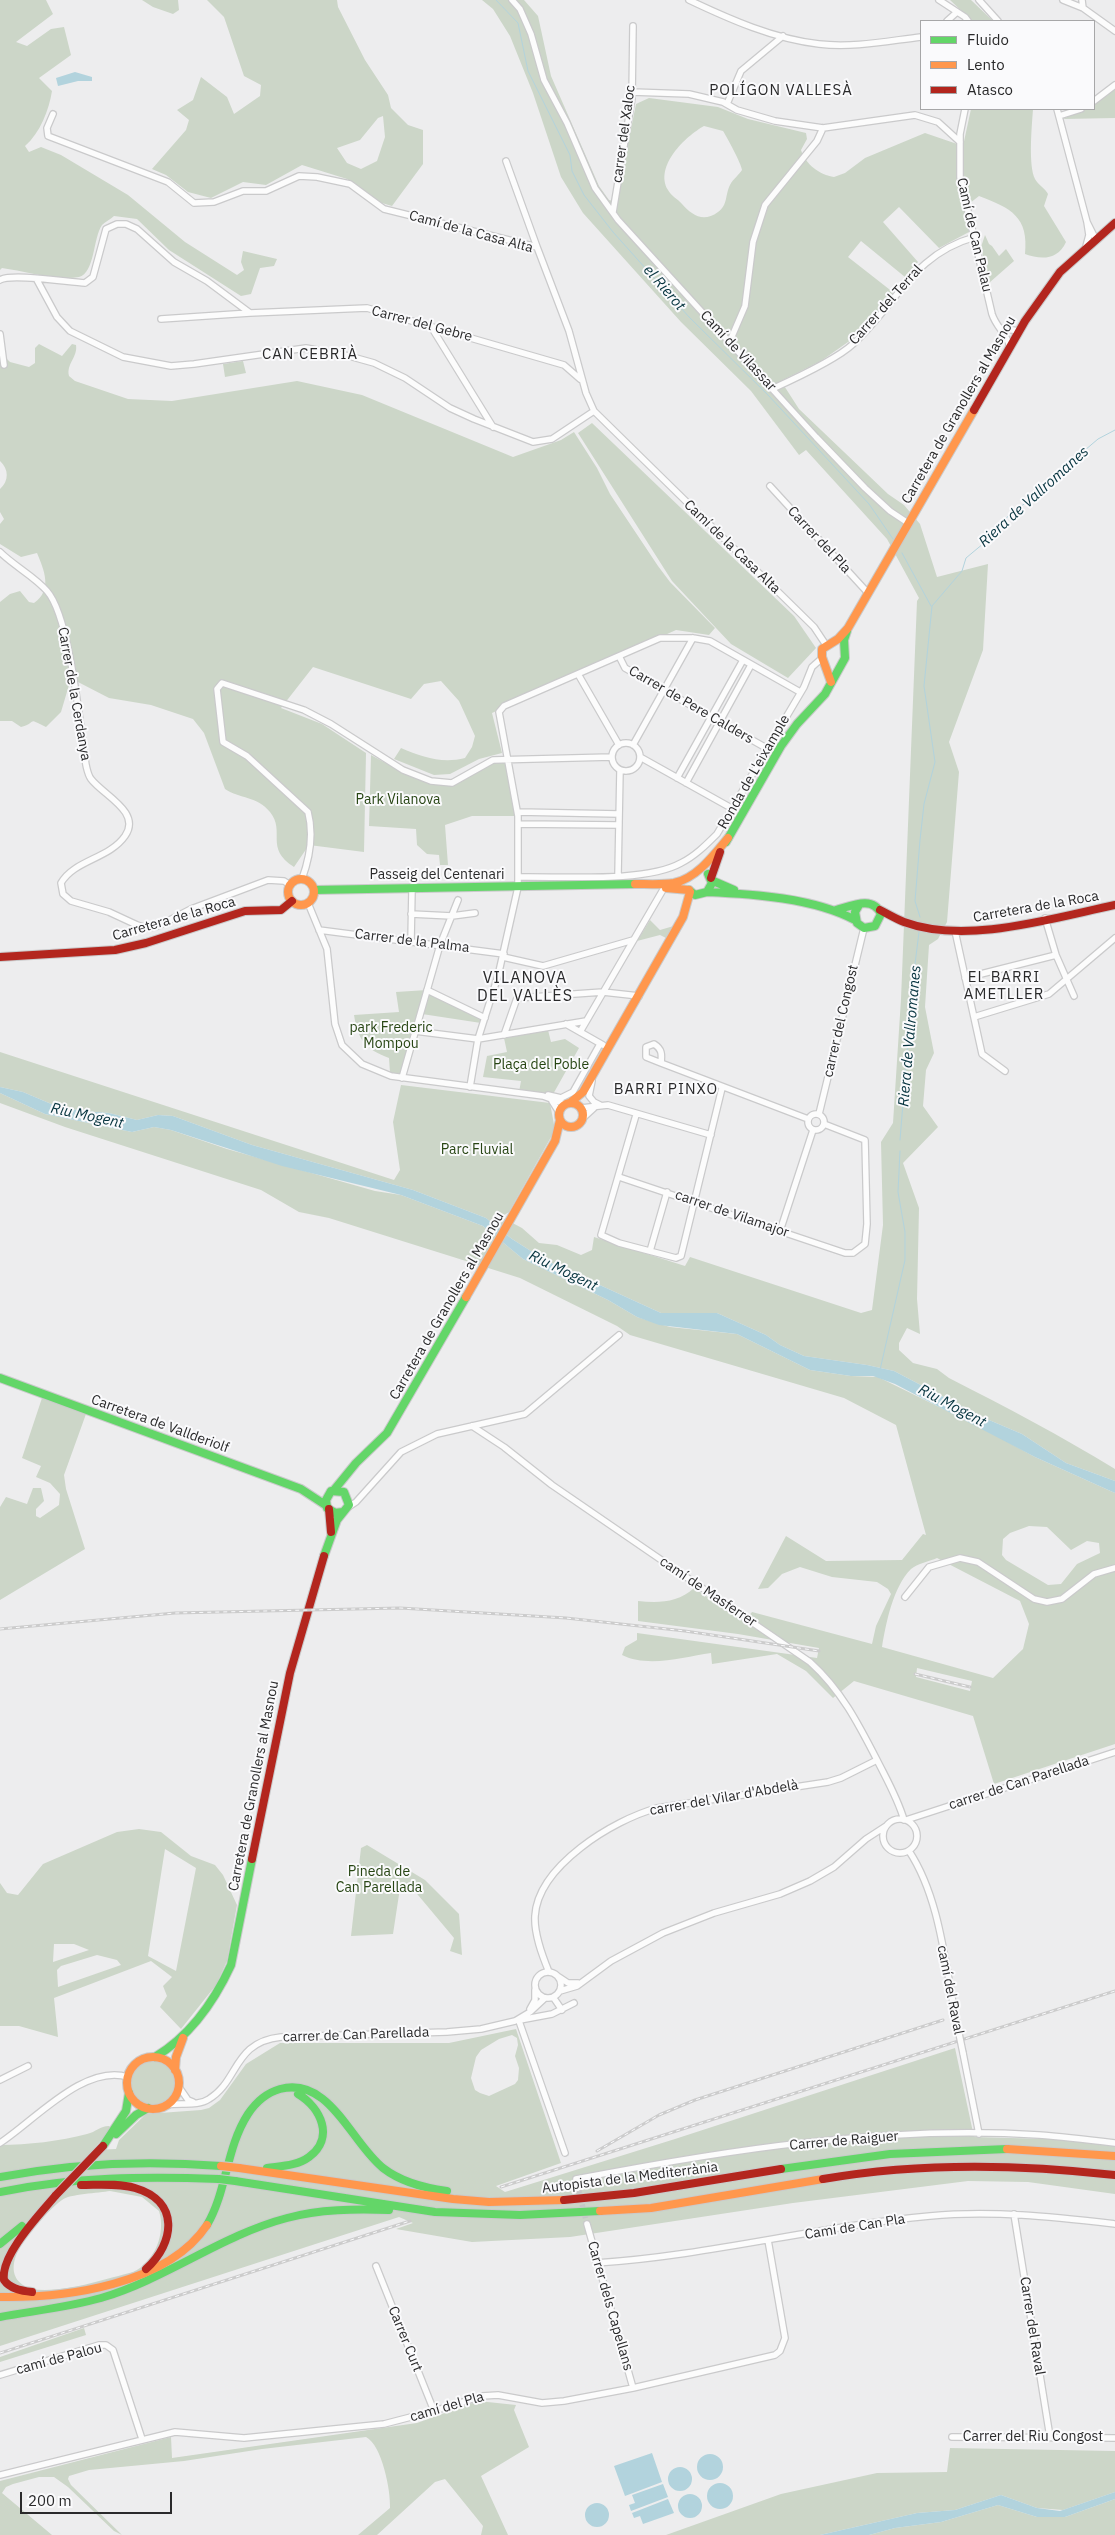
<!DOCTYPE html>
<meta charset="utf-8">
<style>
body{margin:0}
#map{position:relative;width:1115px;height:2535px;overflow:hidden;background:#ededee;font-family:"IBM Plex Sans",sans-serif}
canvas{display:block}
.legend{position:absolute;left:920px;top:20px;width:175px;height:90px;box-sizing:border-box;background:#fafafc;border:1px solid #a7a7a8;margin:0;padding:6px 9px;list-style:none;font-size:15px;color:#2a2a2b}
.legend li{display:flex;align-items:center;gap:10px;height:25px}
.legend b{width:25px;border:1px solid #a7a7a8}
.scale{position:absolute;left:20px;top:2492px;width:152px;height:22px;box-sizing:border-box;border:2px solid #2a2a2b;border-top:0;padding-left:6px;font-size:15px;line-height:18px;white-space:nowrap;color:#2a2a2b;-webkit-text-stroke:4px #fafafc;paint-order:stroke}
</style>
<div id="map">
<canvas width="1115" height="2535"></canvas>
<ul class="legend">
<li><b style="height:6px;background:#63d668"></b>Fluido</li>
<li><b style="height:6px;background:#ff974d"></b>Lento</li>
<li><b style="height:6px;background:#b3261e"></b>Atasco</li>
</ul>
<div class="scale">200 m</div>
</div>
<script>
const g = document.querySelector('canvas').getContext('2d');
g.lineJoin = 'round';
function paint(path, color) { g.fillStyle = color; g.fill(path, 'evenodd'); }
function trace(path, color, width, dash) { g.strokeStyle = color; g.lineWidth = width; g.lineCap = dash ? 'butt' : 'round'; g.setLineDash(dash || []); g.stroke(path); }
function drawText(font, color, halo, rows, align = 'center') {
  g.font = font + ' "IBM Plex Sans",sans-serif'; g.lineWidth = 4; g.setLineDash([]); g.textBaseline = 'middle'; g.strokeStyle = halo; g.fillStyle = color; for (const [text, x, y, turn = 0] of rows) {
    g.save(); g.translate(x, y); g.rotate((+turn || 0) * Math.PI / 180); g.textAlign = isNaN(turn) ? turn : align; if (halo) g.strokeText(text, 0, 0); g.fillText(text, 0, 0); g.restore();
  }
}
const green = new Path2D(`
 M0,0H46L53,14L16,42L27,46L51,29L64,27L71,55L39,78L52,91C49,110 40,133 25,146L29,152L41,147L61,155L128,195L185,242L237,275L244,270L241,262L243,251L277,259L274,266L260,268L251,294L241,296L169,250L137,219L114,216C111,219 105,222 102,225C93,238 95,273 79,277C58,281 24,271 2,268L0,270Z
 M142,0H178L179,10L173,14L153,7Z
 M207,0H337L338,7L365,60L388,95L391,108L408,125L423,130V164L392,206L375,201L347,179L302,165L266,185L243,182L211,198L188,192L166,175L152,169L186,130L189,120L177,110L193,100L201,77L227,97L234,114L260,96L261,85L244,76L224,17ZM383,116L385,137L377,161L361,169L347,163L337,148L360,140L378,118Z
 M482,0H524L538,16L551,76L599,186L609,200L616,202L636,104L649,98L718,107L748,119L806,133L807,139L801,150C805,164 820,175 834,177L845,173L865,158L925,133L963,146L971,109H1033C1032,125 1028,165 1035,179C1038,185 1045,188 1048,194L1044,206L1066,242C1058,260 1041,260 1025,254C1029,217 1011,208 979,196L965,207L969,232L939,248L899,207L883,222L918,262L905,277L861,241L848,257L894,293L858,335L821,361L781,381L799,409L888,494L904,505L920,524L937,577L988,564L983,650L949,742L959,772L947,922L938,939L929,945L925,1007L934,1053L926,1070L923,1106L938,1127L903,1163L919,1208L917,1299L920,1334L907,1328L899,1343V1350L913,1363L937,1369L949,1378C1006,1407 1061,1436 1115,1469V1481L1066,1463L1022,1434L982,1417L894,1371L867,1365L804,1356L780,1345L766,1335L717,1313H661L545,1260L512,1239L486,1218L413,1190L252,1145L173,1116L158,1115L137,1120L109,1113L82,1111L56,1106L23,1092L0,1087V1052L394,1180L400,1170L393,1122L401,1085L550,1103L555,1130L509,1212L501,1217L522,1228L539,1243L557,1245L581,1255L592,1250L594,1237L685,1266L690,1257L861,1313L872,1310L883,1225L881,1142L893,1123L901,999L917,601L919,598L887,539L806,450L799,455L751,391L681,322L583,213L561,177L533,93L510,36L493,9ZM704,126L723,131C727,137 742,165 742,170C739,175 733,179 730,185C725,195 728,205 718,212C703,223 692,215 682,204C678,199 671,196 668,190C654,166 686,136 704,126Z
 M950,0H971L993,21H972Z
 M1115,89V118L1063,119L1084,109H1094V104Z
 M985,235L989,244L992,246L999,256L1006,249L1014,261L989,283L981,247Z
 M39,344L62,356L72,344L76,345C78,357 66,364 69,376L75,381L128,399L172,401L297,381L362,395L513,457L561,440L574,432L597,468L610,494L658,566L670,582L715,628L709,635L676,630L492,713L502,753L479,759L450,774L434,775L394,759L401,748C422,757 442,764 465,758L472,747L475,736L459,701L441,681L424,684L411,699L313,667L281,708L322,724L366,753L364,852L309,845L294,867C264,848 286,832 270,812C257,796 240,799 225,789L204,733L193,719L151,705L109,698L78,682L69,685L61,712L46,727C25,717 39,722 21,727L12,721H0V602L10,594L20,591L29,602L34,603C53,590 44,570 37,553L21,557L0,544V524L4,519L0,512V489C9,481 9,469 0,461V352L10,362L29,367L35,363V348Z
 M243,361L246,373L225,377L223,364Z
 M592,423L794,616L816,648L788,678L731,644L672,581L578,433Z
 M371,755L402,772L451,785L492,762L505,760L518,816H472L445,825L448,865H440L439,855L427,854L417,845L416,829L369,826Z
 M650,920L660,930L677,925L668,939L660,935L637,941Z
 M427,990L402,1078L390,1073L389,1058C365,1049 358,1040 354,1015L399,1012L396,992Z
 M428,994L482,1020L481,1023L422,1014Z
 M548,1030L551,1042L565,1039L579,1048L552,1096L519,1092L521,1081L483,1077L487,1056L507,1052L504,1038Z
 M0,1093L45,1114L132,1132L154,1127L171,1130L227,1149L375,1191L401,1195L483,1226L523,1259L608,1300L637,1317L670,1327L737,1334L810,1370L851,1376L878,1377L988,1431L1035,1457L1115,1493V1744L994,1784L973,1716L854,1681L833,1698L806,1671L777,1654L712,1664L711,1653C684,1657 648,1668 622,1655L625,1647L637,1640V1633L817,1658L819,1648L738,1634L638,1621V1601C658,1603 678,1603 694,1588L744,1622L752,1612L872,1644L876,1626L891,1594L888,1589L877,1582L832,1577L800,1567L782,1574L768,1588L758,1589L786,1536L826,1561L902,1560L923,1534L926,1535L896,1425L844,1398L630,1335L617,1326L520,1278L329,1218L299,1212L261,1190L65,1127L0,1103ZM1029,1526L1047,1527L1071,1550L1087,1541L1099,1543L1100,1553L1077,1564L1061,1584L1048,1585L1006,1560L1002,1555L1003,1539L1010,1533ZM937,1558L1020,1601L1029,1624L1023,1649L993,1678L882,1647C886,1623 893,1587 911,1569C917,1564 930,1561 937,1558ZM917,1668L972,1681L970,1691L916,1677Z
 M42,1398L86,1414L64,1475L66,1489L85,1549L0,1600V1507L6,1497L27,1504L33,1488H41L44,1501L36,1509V1516L40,1518L59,1505L60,1494L50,1483L36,1477L41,1466L22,1458Z
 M139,1829L161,1832L191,1856L215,1865L223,1875L237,1905L227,1961L216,1985L181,2029L160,2007L167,1996L163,1986L172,1977L151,1961L54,1998L58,2037L19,2026H0V1883L7,1893L18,1895L43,1864L117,1832ZM165,1849L196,1868L176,1971L148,1956ZM54,1944H74L89,1950L53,1962ZM97,1955L117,1960L121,1965L58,1987L57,1970L61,1966Z
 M367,1845L425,1880L459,1914L462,1955L450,1951L454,1938L413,1889L400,1888L393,1934L351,1936L361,1848Z
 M516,2029L561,2163L496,2186L505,2192L675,2139L955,2048L974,2137L1048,2139L1115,2145V2194L1028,2182L968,2181L793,2203L570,2237L472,2242L396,2229L413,2223L399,2217L0,2346V2145C28,2145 60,2141 87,2134C96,2132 100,2126 109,2126L111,2128L93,2150L116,2149L119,2140L146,2114L201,2110L209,2108L220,2100L246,2064L280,2043H449ZM512,2035L517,2038L518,2045L515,2056L519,2068L518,2080L515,2084L489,2096L480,2093L475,2090L471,2078L476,2057L481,2050L499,2039ZM110,2191L142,2197L159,2211C166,2233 155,2262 133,2272C105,2279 61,2294 32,2289C0,2279 16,2247 35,2227C43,2218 52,2207 62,2200C69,2194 99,2193 110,2191Z
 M131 2083a22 22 0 1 1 44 0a22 22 0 1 1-44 0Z
 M84,2328L86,2335L0,2362V2357Z
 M478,2401L516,2405L514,2410L529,2447L481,2476L508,2535H481L483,2526L445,2479L435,2482L377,2535H358L390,2508C391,2491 382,2445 366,2437L262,2449L184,2461L89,2470L69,2476L68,2479L71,2485L122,2535L114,2531L68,2487L54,2477H39L13,2484L6,2487L2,2493L52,2535H0V2481L171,2437L172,2458L417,2423Z
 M950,2448L1115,2451V2492L1063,2510L1037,2508L1001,2495L955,2510L917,2513L820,2535H666L781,2494L877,2473L947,2472Z
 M1115,2499V2535H869L895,2528L941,2522L998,2505L1037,2517H1065Z`);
const water = new Path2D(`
 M75,72L92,77V81H78L58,86L56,78Z
 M0,1087L23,1092L56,1106L82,1111L109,1113L137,1120L158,1115L173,1116L252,1145L413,1190L486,1218L512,1239L545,1260L661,1313H717L766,1335L780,1345L804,1356L867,1365L894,1371L982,1417L1022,1434L1066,1463L1115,1481V1493L1035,1457L895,1384L873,1376H851L810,1370L737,1334L659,1325L637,1317L608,1300L523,1259L483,1226L401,1195L282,1166L171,1130L154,1127L132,1132L45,1114L0,1093Z
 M652,2453L662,2482L625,2496L614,2466Z
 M697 2467a13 13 0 1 1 26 0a13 13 0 1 1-26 0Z
 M668 2479a12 12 0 1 1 24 0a12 12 0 1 1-24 0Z
 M707 2496a13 13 0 1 1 26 0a13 13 0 1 1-26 0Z
 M663,2484L668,2497L631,2511L629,2505L635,2503L632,2495Z
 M1115,2492V2499L1065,2517H1037L998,2505L941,2522L895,2528L869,2535H820L917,2513L955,2510L1001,2495L1037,2508L1060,2511Z
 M678 2506a12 12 0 1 1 24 0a12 12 0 1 1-24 0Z
 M668,2499L674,2513L643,2524L640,2516L634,2518L632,2513Z
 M585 2515a12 12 0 1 1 24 0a12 12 0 1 1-24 0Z`);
const stream = new Path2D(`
 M496,0L518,23L528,71L570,155L572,171L584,195L613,232L689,317L768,395L869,504L893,539
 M902,553L931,606
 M920,917L915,901L920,840L924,804L935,762L924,686L932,606L962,571L966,558L990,538L1009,515L1057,480L1078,456L1098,439L1115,430
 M900,1140L913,980L919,932
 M880,1370L905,1260V1232L898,1192L900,1151`);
const streetTunnel = new Path2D(`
 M578,2188L587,2224`);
const street = new Path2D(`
 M512,0L520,9L531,34L544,80L567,123L595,188L618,220L816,437L865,488L890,511L908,523
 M689,0C729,19 774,39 819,44C853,48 887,41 921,37
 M939,0L965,17L968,21
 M979,0L998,21
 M1063,0L1083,8L1115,31
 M1082,0L1083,8
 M947,21L957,12
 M632,92L689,94L723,102L737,110L775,121L823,128L915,115L938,122L960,142
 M1094,101L1115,85
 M727,104L741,71L783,36
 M965,109L960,134V177L992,314C996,327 1007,334 1010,347
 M1057,109L1087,222L1089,235L1085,250
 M53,114L47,128L48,136L168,182L194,203L214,202L243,191H266L299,176L317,177L350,184L384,209L537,247L569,331L586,393L594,411L814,627L826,645
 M1059,116L1081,109
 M506,161L537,247
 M613,212L632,98L633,26
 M1087,222L1096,240
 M0,280C11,273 67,282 85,283L93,277L106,229L117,224H126L137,229L174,262L207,281L250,313L367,308L564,365L580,379
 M37,280L57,317L70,331L123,357L171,366L194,364L306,348L349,356L374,363L405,378L450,408L474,419L533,442L552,439L594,411
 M161,319L250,313
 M430,325L493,427
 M1000,328L1019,331
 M0,334L4,365
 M730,341L745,306L753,242L765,205L817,141L823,128
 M772,389C794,379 836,360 853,344C897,304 913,254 975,237
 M770,486L868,593
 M0,552C14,566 34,576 47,591C70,617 80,726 86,765C87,769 88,775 91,779C103,795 142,812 125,836C109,859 74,860 61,883L63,894L71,901L109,912L137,925L148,928L158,926L191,909L268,880L284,881L290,885
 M619,656L625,668L768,749
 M578,674L619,745
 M612 757a14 14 0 1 1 28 0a14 14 0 1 1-28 0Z
 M633,745L693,638
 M640,757L733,809
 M677,778L743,660
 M686,783L751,665
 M518,812L619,814
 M518,824L619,825
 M618,875L620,770
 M518,877C562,876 645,883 681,863C695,856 706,845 717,834L804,687L812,667L821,659
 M302,879C310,857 314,835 308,812L247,756L223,742L217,689L222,683L304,710L331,724L403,770L431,781L452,783L493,760L612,757
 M308,903L327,949L335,1024L342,1045L362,1064L391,1076L543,1096L565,1104
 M411,914L452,916L475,913
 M1045,918L1056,955L1074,996
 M319,930L504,954
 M955,931L982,1054L1005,1071
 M411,941L412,889
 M503,957L543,966L633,940
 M965,978L1056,955
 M427,990L485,1018
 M974,1017L1049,994L1115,938
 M566,1024L603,1045
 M415,1031L478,1039L586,1021
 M580,1032L664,888
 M504,1035L517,998L603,992L639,996
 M661,1063L646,1057V1047L654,1044C662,1049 662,1054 661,1063L808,1119
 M402,1078L440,945L458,900
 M592,1081L589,1096L594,1102L600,1105
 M470,1087L478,1039L498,976L518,887V816L499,712L504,706L660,638H693L710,641L800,692
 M548,1095L561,1098L573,1092L600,1044
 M552,1101L559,1112
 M581,1108L608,1105L711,1135
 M808 1122a8 8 0 1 1 16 0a8 8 0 1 1-16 0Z
 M819,1114L864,928
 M636,1115L601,1235L619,1243L676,1258L681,1256L722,1088
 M583,1118L595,1107
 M619,1177L845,1253H853L865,1244L867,1224L865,1140L824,1124
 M780,1231L813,1130
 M650,1251L667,1192
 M472,1426L504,1447L552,1485L810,1662C841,1690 858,1723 877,1760C887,1780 898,1799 904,1820
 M347,1508L356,1502L401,1452L437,1434L525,1414L619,1335
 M905,1597L929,1567L960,1558L978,1562L1034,1599L1047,1602L1062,1599L1094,1574L1115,1568
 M883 1836a17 17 0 1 1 34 0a17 17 0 1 1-34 0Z
 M906,1820L1115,1752
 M909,1851C940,1898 945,1964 956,2019
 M535 1985a13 13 0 1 1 26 0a13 13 0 1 1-26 0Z
 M549,1972C542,1955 534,1934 535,1916C538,1866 613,1820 657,1808L828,1782L841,1778L877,1760
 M559,1977L568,1983H578
 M560,1991L577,1986L611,1961L663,1933L714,1913L780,1894L810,1881L834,1867L866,1839L886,1826
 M553,1997L562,2010
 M530,2009L535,2000V1990
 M520,2020L552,2014L574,2003
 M519,2021L565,2153
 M963,2053L979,2134
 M0,2080L28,2066
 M179,2087L188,2100L193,2102
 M167,2105C180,2102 197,2107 209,2099C239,2081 233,2042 281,2037L447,2032L481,2029L515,2021L530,2012L545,1998
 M0,2143C34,2121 85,2063 128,2077
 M578,2188L576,2179C726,2150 886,2125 1039,2135C1065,2137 1090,2140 1115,2143
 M1014,2214L1050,2437
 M587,2224L633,2388
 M596,2263C708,2256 818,2226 930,2216C992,2210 1053,2217 1115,2224
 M376,2266L434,2411
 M0,2375L99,2345H106L113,2350L142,2439
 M952,2437L1115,2438
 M0,2475L175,2432L244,2438L384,2424L434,2411L482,2396L498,2395L542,2403L564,2401L633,2388L775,2355L780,2351L785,2338L768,2240`);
const fast = new Path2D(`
 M726,842L781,746L797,724L825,694L845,658L844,640L847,631
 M711,880L734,890
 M314,890L635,884
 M689,890L695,895L707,892L712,883L708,874
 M707,892C753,894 814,898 855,920
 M836,910C851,906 873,895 881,914L875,926L864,928L857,923L855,912L859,905
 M0,1378L301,1489L327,1506
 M334,1490L356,1463L387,1433L466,1297
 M324,1556L337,1520L349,1505L344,1492L331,1491L326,1500L327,1508L335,1513L343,1512
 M155,2057C190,2036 214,2002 231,1965L252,1859
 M116,2134L136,2115L148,2108
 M103,2146L126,2111L129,2093
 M267,2168C281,2166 297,2166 309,2157C335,2138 321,2108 298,2094
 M781,2169L890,2154L1007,2149
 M0,2177C74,2163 146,2160 221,2166
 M235,2181L435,2212L520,2215L600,2211
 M0,2192C73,2177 145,2176 219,2179
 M207,2225C227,2191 226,2148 248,2114C256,2102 266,2093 280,2089C330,2076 351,2143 383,2168C401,2182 424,2188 447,2191
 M0,2244L22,2226
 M0,2317C33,2311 69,2307 101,2298C166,2279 222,2235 287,2218C320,2209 355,2209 389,2210`);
const slow = new Path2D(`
 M831,682L822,657V649L838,639L848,628L974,410
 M288 892a13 13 0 1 1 26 0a13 13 0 1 1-26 0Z
 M635,884C647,884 662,885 674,883C697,878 714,855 728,838
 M666,888L689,890
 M571,1102L583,1092L683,917L690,892
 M559 1115a12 12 0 1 1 24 0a12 12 0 1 1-24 0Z
 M466,1297L555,1141L560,1120
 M127 2083a26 26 0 1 1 52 0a26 26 0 1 1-52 0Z
 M175,2070L176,2057L183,2038
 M1007,2149L1115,2156
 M239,2168L453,2199L489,2202L564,2200
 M600,2211L651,2208L823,2179
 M0,2297C66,2298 167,2285 207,2225`);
const jam = new Path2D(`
 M974,410L1025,321L1060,272L1115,223
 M711,878L720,852
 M880,910C888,914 896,919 904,922C966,945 1053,918 1115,905
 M0,957L115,950L146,943L245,911L281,910L292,901
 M329,1509L331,1532
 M252,1859L290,1673L324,1556
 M823,2179C920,2162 1018,2164 1115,2175
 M81,2185C99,2185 118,2183 135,2188C180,2201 175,2243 146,2269
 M564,2200L634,2193L781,2169
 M32,2292C22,2291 10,2289 4,2280C0,2255 41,2213 56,2195`);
const rail = new Path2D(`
 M0,1629L175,1613L400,1608L566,1618L685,1631L819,1651
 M915,1674L970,1687
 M597,2151L659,2115L695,2100L943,2020
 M501,2187L1115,1991
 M0,2353L410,2221`);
const streetBridge = new Path2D(`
 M956,2019L963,2053`);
const fastBridge = new Path2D(`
 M219,2179L235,2181`);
const slowBridge = new Path2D(`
 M221,2166L239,2168`);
const jamBridge = new Path2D(`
 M56,2195L103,2146`);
const streetNames = [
 ["carrer del Xaloc",624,134,-82],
 ["Camí de la Casa Alta",471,232,15],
 ["Camí de Can Palau",974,235,77],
 ["Carrer del Terral",886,305,-48],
 ["Carrer del Gebre",422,324,15],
 ["Camí de Vilassar",738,351,47],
 ["Carretera de Granollers al Masnou",959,410,-60],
 ["Carrer del Pla",819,540,47],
 ["Camí de la Casa Alta",732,547,44],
 ["Carrer de la Cerdanya",74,694,80],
 ["Carrer de Pere Calders",691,705,30],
 ["Ronda de L'eixample",754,772,-60],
 ["Passeig del Centenari",437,875],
 ["Carretera de la Roca",1036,907,-10],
 ["Carretera de la Roca",174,919,-16],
 ["Carrer de la Palma",412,941,7],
 ["carrer del Congost",841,1021,-77],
 ["carrer de Vilamajor",732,1214,19],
 ["Carretera de Granollers al Masnou",447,1306,-60],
 ["Carretera de Vallderiolf",160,1424,20],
 ["camí de Masferrer",708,1592,34],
 ["carrer de Can Parellada",1019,1783,-18],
 ["Carretera de Granollers al Masnou",254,1786,-79],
 ["carrer del Vilar d'Abdelà",724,1798,-10],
 ["camí del Raval",950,1990,79],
 ["carrer de Can Parellada",356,2035,-2],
 ["Carrer de Raiguer",844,2141,-5],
 ["Autopista de la Mediterrània",630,2178,-7],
 ["Camí de Can Pla",855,2227,-9],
 ["Carrer dels Capellans",610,2306,74],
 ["Carrer del Raval",1032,2326,81],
 ["Carrer Curt",405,2339,68],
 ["camí de Palou",59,2359,-15],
 ["camí del Pla",447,2407,-16],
 ["Carrer del Riu Congost",1033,2437]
];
const parkNames = [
 ["Park Vilanova",398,800],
 ["park Frederic",391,1028],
 ["Mompou",391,1044],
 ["Plaça del Poble",541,1065],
 ["Parc Fluvial",477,1150],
 ["Pineda de",379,1872],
 ["Can Parellada",379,1888]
];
const neighbourhoodNames = [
 ["POLÍGON VALLESÀ",781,91],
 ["CAN CEBRIÀ",310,355],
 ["EL BARRI",1004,978],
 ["AMETLLER",1004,995],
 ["BARRI PINXO",666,1090]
];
const waterNames = [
 ["el Rierot",664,288,49],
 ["Riera de Vallromanes",1034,497,-42],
 ["Riera de Vallromanes",910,1036,-85],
 ["Riu Mogent",87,1116,12],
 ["Riu Mogent",563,1271,26],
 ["Riu Mogent",952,1406,28]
];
const quarterNames = [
 ["VILANOVA",525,978],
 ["DEL VALLÈS",525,996]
];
paint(green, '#ccd6c8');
paint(water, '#b2d3dd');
trace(stream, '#b2d3dd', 1);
trace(streetTunnel, '#c6c6c7', 5.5, [5.5, 3]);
trace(street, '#cacacb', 8);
trace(fast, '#cacacb', 10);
trace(slow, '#cacacb', 10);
trace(jam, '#cacacb', 10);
trace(street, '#fcfcfc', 5.5);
trace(fast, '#63d668', 8);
trace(slow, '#ff974d', 8);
trace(jam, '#b3261e', 8);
trace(rail, '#ccc', 3);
trace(rail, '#fafafc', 1, [4]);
trace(streetBridge, '#cacacb', 8, []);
trace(fastBridge, '#cacacb', 10, []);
trace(slowBridge, '#cacacb', 10, []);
trace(jamBridge, '#cacacb', 10, []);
trace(streetBridge, '#fcfcfc', 5.5);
trace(fastBridge, '#63d668', 8);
trace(slowBridge, '#ff974d', 8);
trace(jamBridge, '#b3261e', 8);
drawText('14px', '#2a2a2b', '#fafafc', streetNames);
drawText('14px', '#274513', '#fafafc', parkNames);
g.letterSpacing = '1px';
drawText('15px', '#2a2a2b', '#fafafc', neighbourhoodNames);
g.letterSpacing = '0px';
drawText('italic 15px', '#05333e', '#fafafc', waterNames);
g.letterSpacing = '1px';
drawText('16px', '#2a2a2b', '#fafafc', quarterNames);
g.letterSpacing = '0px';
</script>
